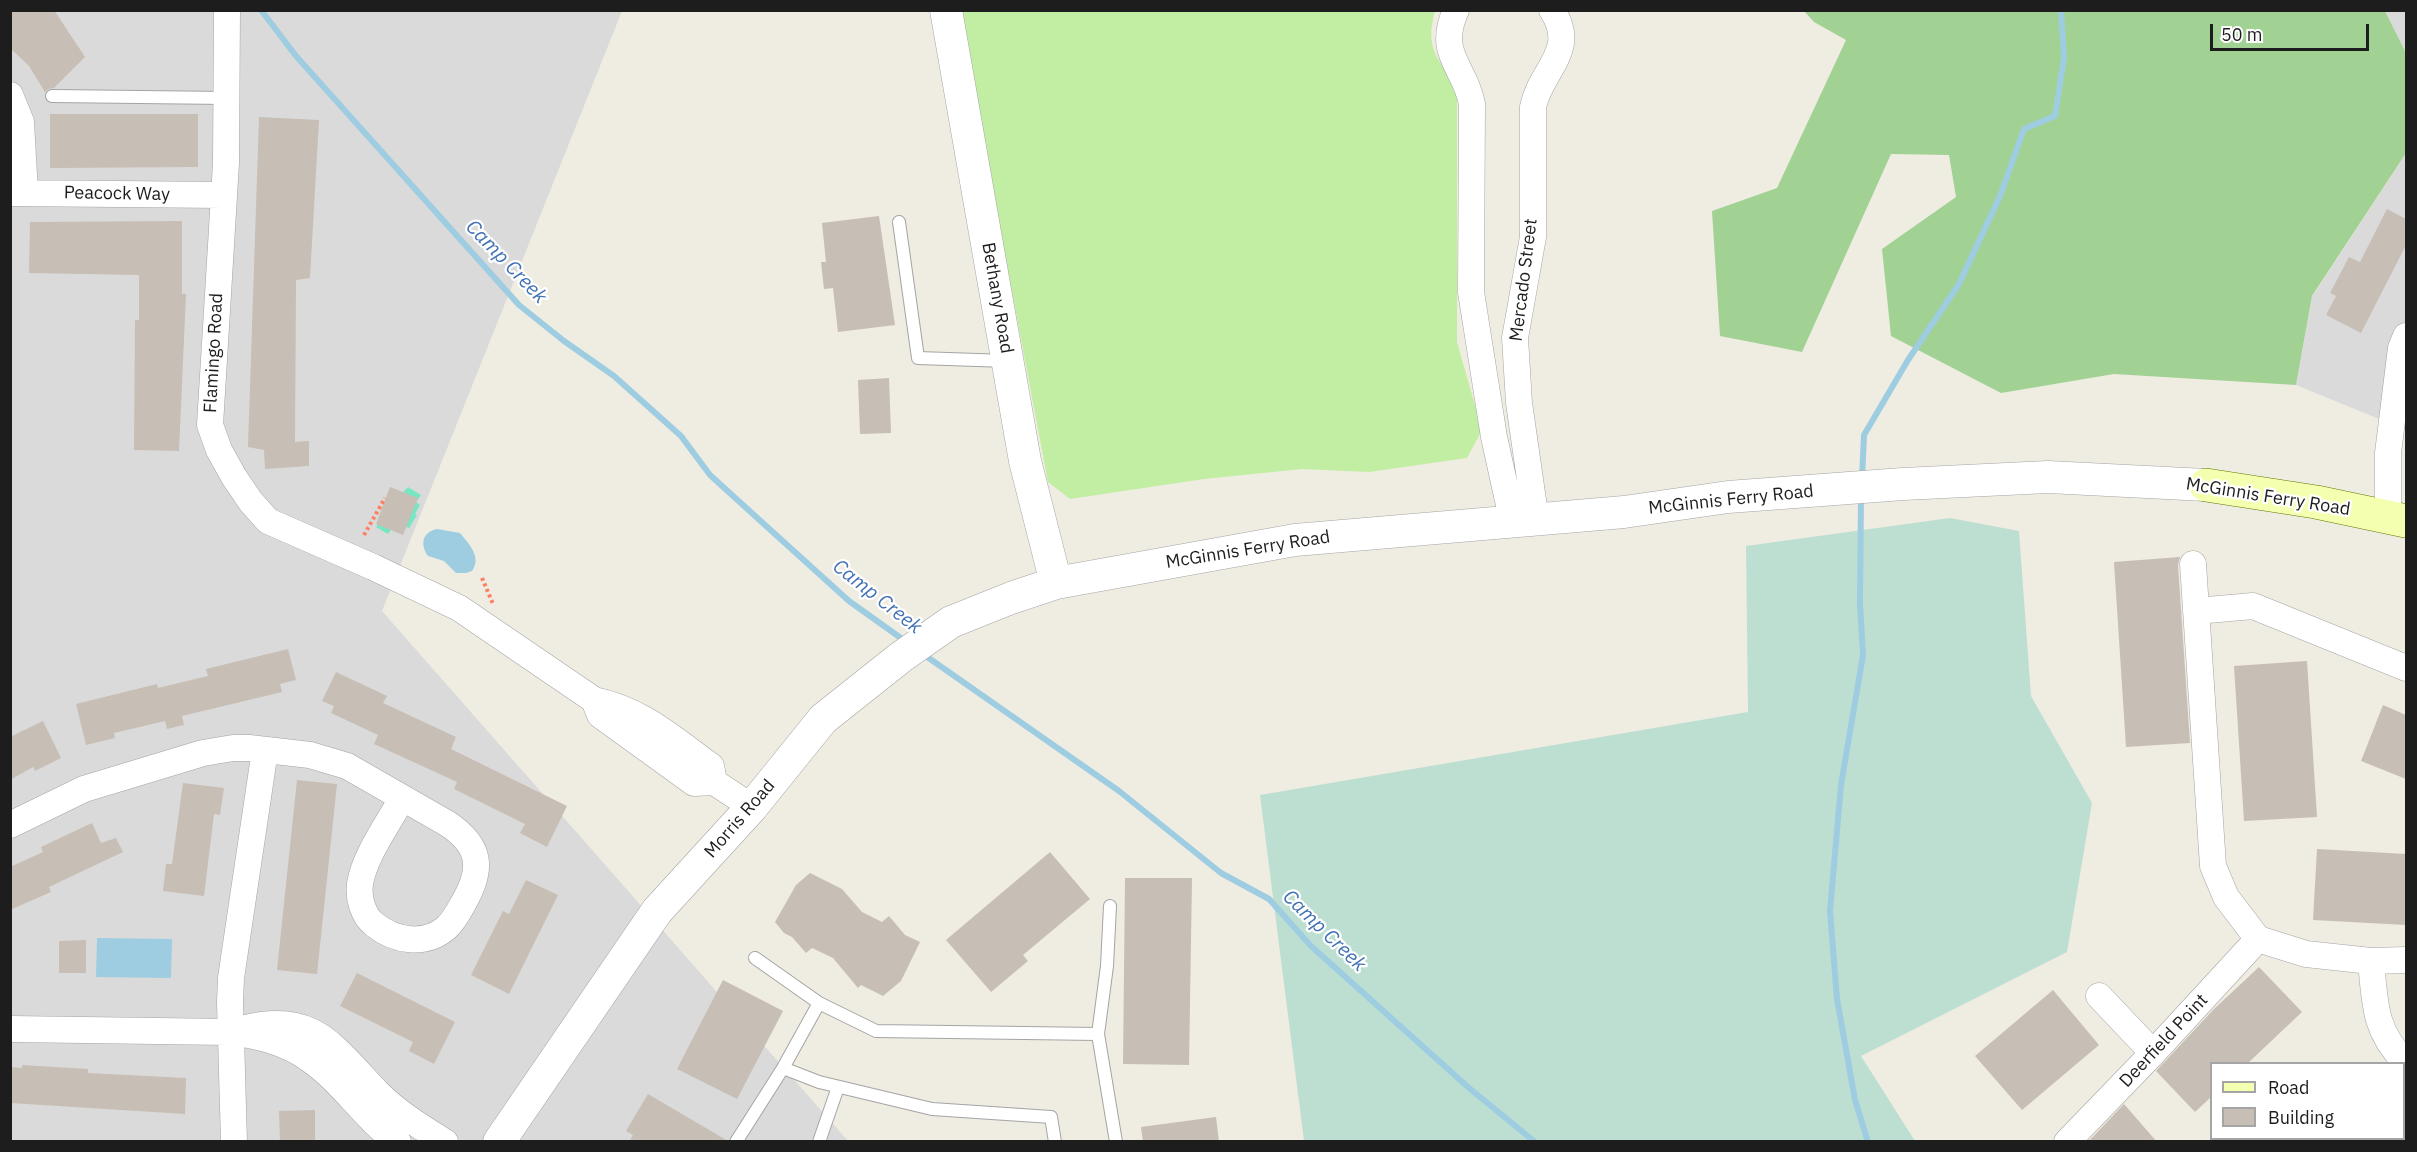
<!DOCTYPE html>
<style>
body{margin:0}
#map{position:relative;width:2417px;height:1152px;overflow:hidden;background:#efece2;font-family:"IBM Plex Sans",sans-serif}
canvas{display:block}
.frame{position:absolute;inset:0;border:12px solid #1d1d1d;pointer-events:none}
.legend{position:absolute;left:2210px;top:1062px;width:195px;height:78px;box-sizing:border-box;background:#fff;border:2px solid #a5a5a5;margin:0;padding:8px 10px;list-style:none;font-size:18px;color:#1d1d1d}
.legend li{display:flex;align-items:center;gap:12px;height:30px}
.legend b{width:30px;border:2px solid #a5a5a5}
.scale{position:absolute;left:2210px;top:24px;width:159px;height:27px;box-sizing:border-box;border:3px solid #1d1d1d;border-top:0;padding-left:8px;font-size:18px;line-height:21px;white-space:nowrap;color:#1d1d1d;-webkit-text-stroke:4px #fff;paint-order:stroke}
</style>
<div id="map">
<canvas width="2417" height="1152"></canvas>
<div class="frame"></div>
<ul class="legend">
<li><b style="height:8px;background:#f5ffb0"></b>Road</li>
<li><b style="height:16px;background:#c7beb5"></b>Building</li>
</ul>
<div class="scale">50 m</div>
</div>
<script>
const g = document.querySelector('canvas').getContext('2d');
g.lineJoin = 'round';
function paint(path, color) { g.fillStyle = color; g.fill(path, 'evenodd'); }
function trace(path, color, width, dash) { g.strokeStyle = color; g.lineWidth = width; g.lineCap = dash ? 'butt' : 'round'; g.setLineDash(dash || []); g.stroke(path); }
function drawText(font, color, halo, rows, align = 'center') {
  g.font = font + ' "IBM Plex Sans",sans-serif'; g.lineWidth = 4.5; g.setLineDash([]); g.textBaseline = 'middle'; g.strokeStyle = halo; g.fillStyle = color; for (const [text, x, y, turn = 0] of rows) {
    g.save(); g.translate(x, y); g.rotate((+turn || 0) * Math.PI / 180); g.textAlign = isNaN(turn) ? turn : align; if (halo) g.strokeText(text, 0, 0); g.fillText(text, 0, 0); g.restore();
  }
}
const residential = new Path2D(`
 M10,11H622L382,611L848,1141H11Z
 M2385,11H2406V53Z
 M2406,153V430L2296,385L2312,297Z`);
const grass = new Path2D(`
 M959,11H1435C1425,47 1436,58 1457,85V342L1482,430L1467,458L1369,472L1302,469L1204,479L1070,499L1048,482Z`);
const forest = new Path2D(`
 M1804,11H2385L2406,53V153L2312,296L2296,385L2114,374L2001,393L1891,336L1882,249L1956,197L1949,155L1891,154L1802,352L1720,336L1712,211L1777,188L1846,40L1814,22Z`);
const wetland = new Path2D(`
 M1950,518L2019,531L2031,696L2092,803L2067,952L1861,1056L1915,1141H1304L1260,795L1748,712L1746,546Z`);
const pitch = new Path2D(`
 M408,487L421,495L416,502L420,505L415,514L417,515L409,528L406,527L402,533L393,527L388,534L376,527L386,511Z`);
const water = new Path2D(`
 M437,529L460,533C469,544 482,557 472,571L466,573H456L444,561L428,556C420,545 422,532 437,529Z
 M97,938L172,939L171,978L96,977Z`);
const stream = new Path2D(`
 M261,10L296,56L519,305L564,341L614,376L681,436L710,475L765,525L849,601L905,641
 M1862,479L1864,435L1908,360L1959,284L2000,196L2024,129L2055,116L2064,58L2061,10
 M1861,495L1860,604L1863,655L1841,785L1830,911L1837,999L1855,1100L1868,1142
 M923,654L1119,791L1221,873L1269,899L1311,946L1469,1088L1535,1142`);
const building = new Path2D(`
 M10,10H54L85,57L54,88L48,89L45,92L29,66L10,48Z
 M50,114H198V167L50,168Z
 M259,117L319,120L310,278L296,280L295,442L309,441V466L265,469L264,450L248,447Z
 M2387,209L2406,219V245L2361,333L2326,315L2336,296L2330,293L2349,257L2360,262Z
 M879,216L895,325L838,332L833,288L824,289L821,262H826L822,223Z
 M182,221V294H186L179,451L134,450L135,320H139V275L29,273L30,222Z
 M889,378L891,433L860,434L858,380Z
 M390,487L418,498L403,535L376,524Z
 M2180,557L2178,565L2190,743L2126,747L2114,562Z
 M288,649L296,680L280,684L282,692L182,716L184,725L167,729L165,721L114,733L115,738L86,745L76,704L157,684L158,688L208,676L206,669Z
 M2307,661L2317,817L2244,821L2234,666Z
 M336,672L387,696L383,703L456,737L451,749L567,806L547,847L520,833L525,824L454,789L457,782L374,744L378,735L331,713L334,706L322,701Z
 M2383,705L2406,715V779L2361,761Z
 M43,721L61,758L35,771L33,767L10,780V737Z
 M297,780L337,784L317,974L277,970Z
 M183,783L224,788L220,815L214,814L204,896L163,891L166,864H172Z
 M92,823L101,843L116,838L123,852L49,887L51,892L10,910V867L43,852L41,847Z
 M2317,849L2406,854V925L2313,920Z
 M1050,852L1090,899L1023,955L1028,961L991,992L946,940Z
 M810,873L842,889L862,912L882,922L889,916L905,935L920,942L901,981L883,996L861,985L858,988L833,958L812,948L806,953L792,937L784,933L775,922L796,885Z
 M1125,878H1192L1189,1065L1123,1064Z
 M526,880L558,895L509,994L471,975L503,911L509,914Z
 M86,940V973H59V941Z
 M2259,967L2302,1012L2247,1064H2211V1097L2195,1112L2156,1071L2214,1009Z
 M357,973L455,1022L434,1064L409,1051L413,1042L340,1006Z
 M723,980L783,1011L737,1099L677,1069Z
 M2053,990L2099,1045L2022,1110L1975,1056Z
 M22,1065L88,1069V1073L186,1078L185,1114L10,1103V1067L22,1068Z
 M648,1094L728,1141V1142H629L633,1135L626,1131Z
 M2124,1104L2157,1142H2088Z
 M315,1110V1142H280L279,1111Z
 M1216,1117L1219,1142H1143L1141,1127Z`);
const path = new Path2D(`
 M364,535L385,498
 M482,578L493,604`);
const service = new Path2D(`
 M52,96L227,98
 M899,222L918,358L1007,361
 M755,958L819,1003
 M1098,1034L1107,966L1110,906
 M783,1068L819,1082L932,1109L1051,1117L1055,1142
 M736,1142L783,1068L819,1003L876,1031L1098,1034L1116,1142
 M819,1142L838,1087`);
const minor = new Path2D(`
 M227,10L226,163L210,425L219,450L234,477L251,502L268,521L373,567L459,608L594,700C642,710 672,738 711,766L714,782
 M1456,10C1436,55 1465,66 1472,104L1471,292L1494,437L1513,523
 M10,95L21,122L25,193
 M10,193L224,195
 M2388,516V453L2401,348L2406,336
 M1536,521L1519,403L1515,338L1533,237V107C1540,70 1579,51 1552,10
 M2193,564L2213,866L2226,897L2258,939L2306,954L2371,961L2406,960
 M2196,611L2253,606L2406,668
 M594,700L600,715L694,783L714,782L752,807
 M10,825L84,789L203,753L233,748H249L310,755L347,766L448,824C481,846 483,869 464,902C459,911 454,921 446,928C425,946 395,941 375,925C363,916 358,898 360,884C364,856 389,823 402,798
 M2371,961C2375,1004 2374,1031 2406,1063
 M2099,996L2153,1053
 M10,1029L230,1032C258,1036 286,1042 309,1059C343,1082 364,1119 398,1142
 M242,1029C315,1010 333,1047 378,1093C398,1113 421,1127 445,1142
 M234,1142L230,1002L231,978L265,750
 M2067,1142L2153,1053L2258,939`);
const tertiary = new Path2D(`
 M946,10L1025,461L1056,583
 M499,1142L657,911L752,807L823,719L901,657L951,622L1011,598L1056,583L1295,540L1624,512L1728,497L1903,484L2048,477L2206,485`);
const secondary = new Path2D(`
 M2206,485L2316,502L2406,521`);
const streetNames = [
 ["Peacock Way",117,194,1],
 ["Mercado Street",1524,280,-83],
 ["Bethany Road",997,298,80],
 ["Flamingo Road",214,353,-87],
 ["McGinnis Ferry Road",2268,497,9],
 ["McGinnis Ferry Road",1731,500,-6],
 ["McGinnis Ferry Road",1248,550,-9],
 ["Morris Road",740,819,-49],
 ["Deerfield Point",2164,1041,-47]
];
const waterNames = [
 ["Camp Creek",506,262,46],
 ["Camp Creek",877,597,38],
 ["Camp Creek",1324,931,44]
];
paint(residential, '#dbdada');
paint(grass, '#c2eea3');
paint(forest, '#a1d293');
paint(wetland, '#bddfd2');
paint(pitch, '#78e5c3');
paint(water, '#9ecde1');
trace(stream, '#9ecde1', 6);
paint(building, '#c7beb5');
trace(service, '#a4a4a4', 14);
trace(minor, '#a4a4a4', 27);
trace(tertiary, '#a4a4a4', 33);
trace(secondary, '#627800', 34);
trace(path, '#ff7e63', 4, [3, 3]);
trace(service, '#fff', 12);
trace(minor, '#fff', 26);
trace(tertiary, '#fff', 32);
trace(secondary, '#f5ffb0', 33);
drawText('18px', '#1d1d1d', '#fff', streetNames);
drawText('italic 20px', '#4272b4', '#fff', waterNames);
</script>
